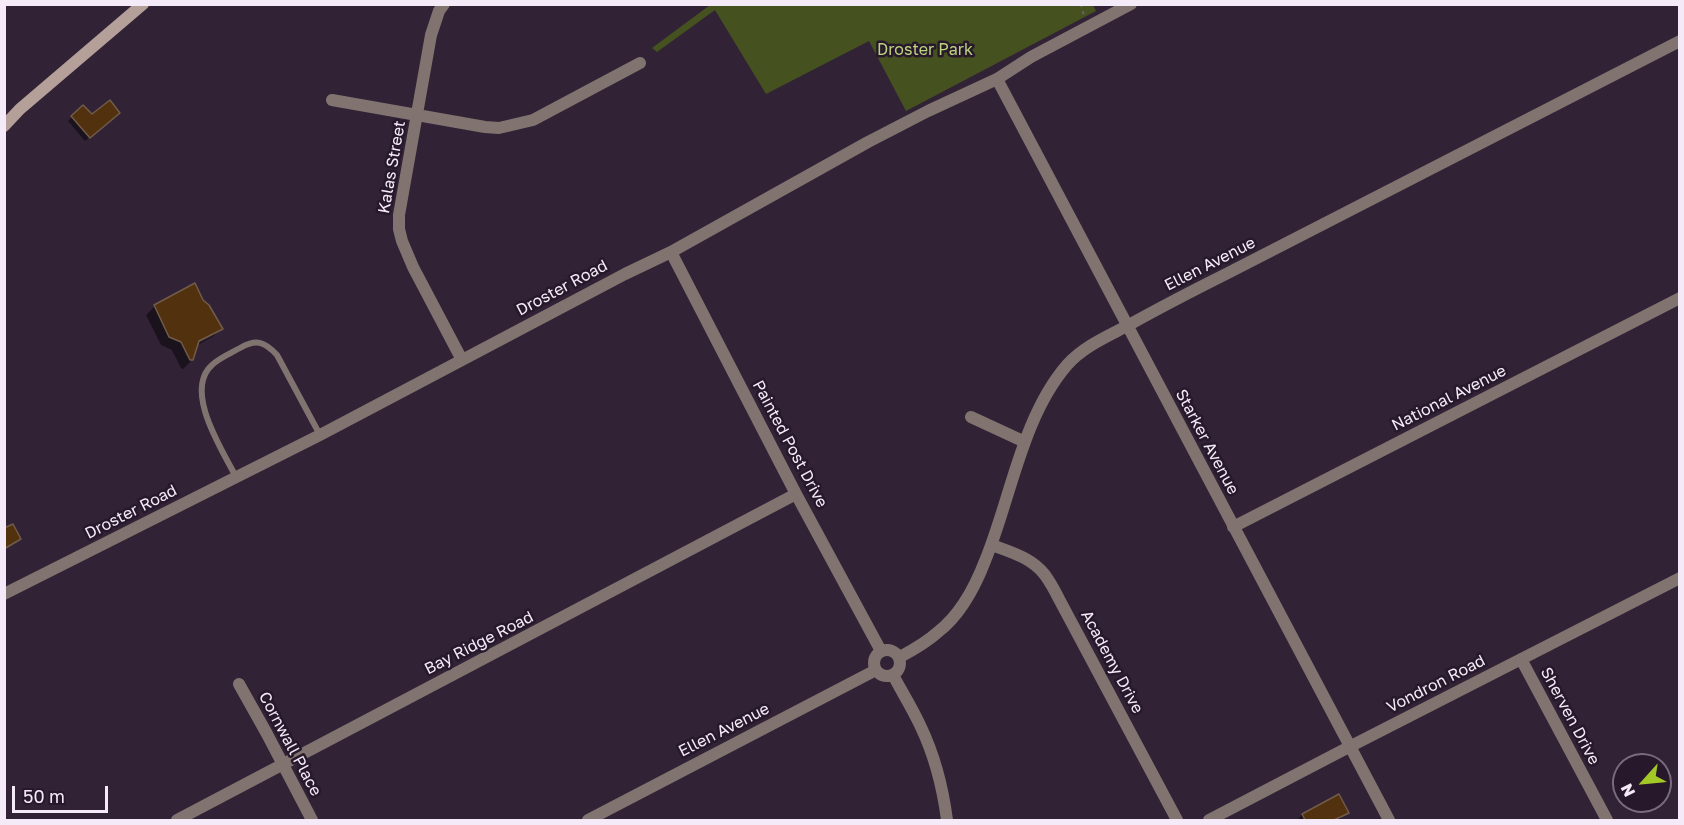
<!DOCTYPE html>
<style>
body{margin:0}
#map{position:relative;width:1684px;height:825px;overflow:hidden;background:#312335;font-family:"Golos Text",sans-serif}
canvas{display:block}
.frame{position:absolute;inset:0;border:6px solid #f5ebf8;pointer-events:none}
.north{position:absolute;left:1612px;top:753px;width:60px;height:60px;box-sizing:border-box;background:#27192b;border:2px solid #796d7d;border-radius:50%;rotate:243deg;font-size:16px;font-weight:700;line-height:24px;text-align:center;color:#f5ebf8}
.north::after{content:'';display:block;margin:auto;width:21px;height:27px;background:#a3c926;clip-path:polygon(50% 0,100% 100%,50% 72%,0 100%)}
.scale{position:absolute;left:12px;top:786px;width:96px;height:27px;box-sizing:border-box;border:3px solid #f5ebf8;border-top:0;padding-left:8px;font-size:18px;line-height:21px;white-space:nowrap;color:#f5ebf8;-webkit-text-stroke:4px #27192b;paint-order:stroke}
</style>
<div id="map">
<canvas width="1684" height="825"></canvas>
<div class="frame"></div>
<div class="north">N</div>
<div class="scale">50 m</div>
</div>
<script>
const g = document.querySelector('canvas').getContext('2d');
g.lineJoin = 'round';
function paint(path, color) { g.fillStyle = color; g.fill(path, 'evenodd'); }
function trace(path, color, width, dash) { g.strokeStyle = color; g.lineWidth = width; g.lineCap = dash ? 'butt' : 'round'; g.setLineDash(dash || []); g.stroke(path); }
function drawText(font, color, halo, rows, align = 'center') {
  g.font = font + ' "Golos Text",sans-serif'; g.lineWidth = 5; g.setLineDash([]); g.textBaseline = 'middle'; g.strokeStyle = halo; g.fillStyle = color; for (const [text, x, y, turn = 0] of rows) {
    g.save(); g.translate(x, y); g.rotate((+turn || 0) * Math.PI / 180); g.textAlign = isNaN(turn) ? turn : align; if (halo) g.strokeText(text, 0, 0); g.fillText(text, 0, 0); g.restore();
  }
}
const green = new Path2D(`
 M1093,5L1096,11L906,111L869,41L766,94L715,10L657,52L652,48L710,5Z`);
const shadow = new Path2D(`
 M83,107L92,116L114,117L85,141L68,121Z
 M155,306L221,329L212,337L196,346L192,360L183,369L181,368L172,350L161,345L146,315ZM212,333V336L193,346L192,344Z
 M1338,796L1347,812L1340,819L1337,820H1297L1302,815Z`);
const building = new Path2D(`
 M110,100L120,113L90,138L71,116L83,105L92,114Z
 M195,283L203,300L209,305L223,329L199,341L193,360H190L181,342L169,337L154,305Z
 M13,524L21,539L4,549V528Z
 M1339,794L1349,813L1334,820H1305L1302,814Z`);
const path = new Path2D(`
 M1081,4L1084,16`);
const lane = new Path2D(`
 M236,477C223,451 183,391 212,365C219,358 231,353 240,348C256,339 264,341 277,355L320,435`);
const street = new Path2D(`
 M444,4L439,11L431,35L399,215V229L402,241L413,267L462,360
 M997,79L1389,820
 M332,100L485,127L499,128L533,120L640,63
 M671,252L796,494L881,651
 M971,417L1025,442
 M1233,527L1680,298
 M992,545C1011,552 1032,558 1045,575C1050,582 1055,591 1059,599L1177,820
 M4,594L320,435L625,274L671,252L868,142L928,111L997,79L1031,57L1131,4
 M874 663a13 13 0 1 1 26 0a13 13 0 1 1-26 0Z
 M900,657C913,650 927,642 938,632C960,615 975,587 985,561C1011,498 1022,417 1067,365C1083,347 1106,337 1127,326C1161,307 1194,290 1228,273L1680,41
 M1521,659L1607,820
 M893,675C902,692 912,708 920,725C934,754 943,789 947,820
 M239,684L267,734L312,820
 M177,820L796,494
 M588,820L876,670
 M1209,820L1349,747L1680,578`);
const secondary = new Path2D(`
 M4,126L20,109L143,4`);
const parkNames = [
 ["Droster Park",925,50]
];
const streetNames = [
 ["Kalas Street",392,167,-80],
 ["Ellen Avenue",1210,264,-27],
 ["Droster Road",562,288,-28],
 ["National Avenue",1449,398,-27],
 ["Starker Avenue",1207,442,62],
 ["Painted Post Drive",790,444,62],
 ["Droster Road",131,512,-27],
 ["Bay Ridge Road",479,643,-27],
 ["Academy Drive",1112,662,62],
 ["Vondron Road",1436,684,-27],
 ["Sherven Drive",1570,716,62],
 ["Ellen Avenue",724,730,-27],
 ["Cornwall Place",290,744,62]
];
paint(green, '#455220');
paint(shadow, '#0007');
paint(building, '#52310e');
trace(building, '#715c4a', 1.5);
trace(path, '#6c5f70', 2, [3, 4.5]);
trace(lane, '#817470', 6);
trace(street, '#817470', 12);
trace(secondary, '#b49f99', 12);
drawText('16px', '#bcd47d', '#27192b', parkNames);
drawText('16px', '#f5ebf8', '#27192b', streetNames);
</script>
